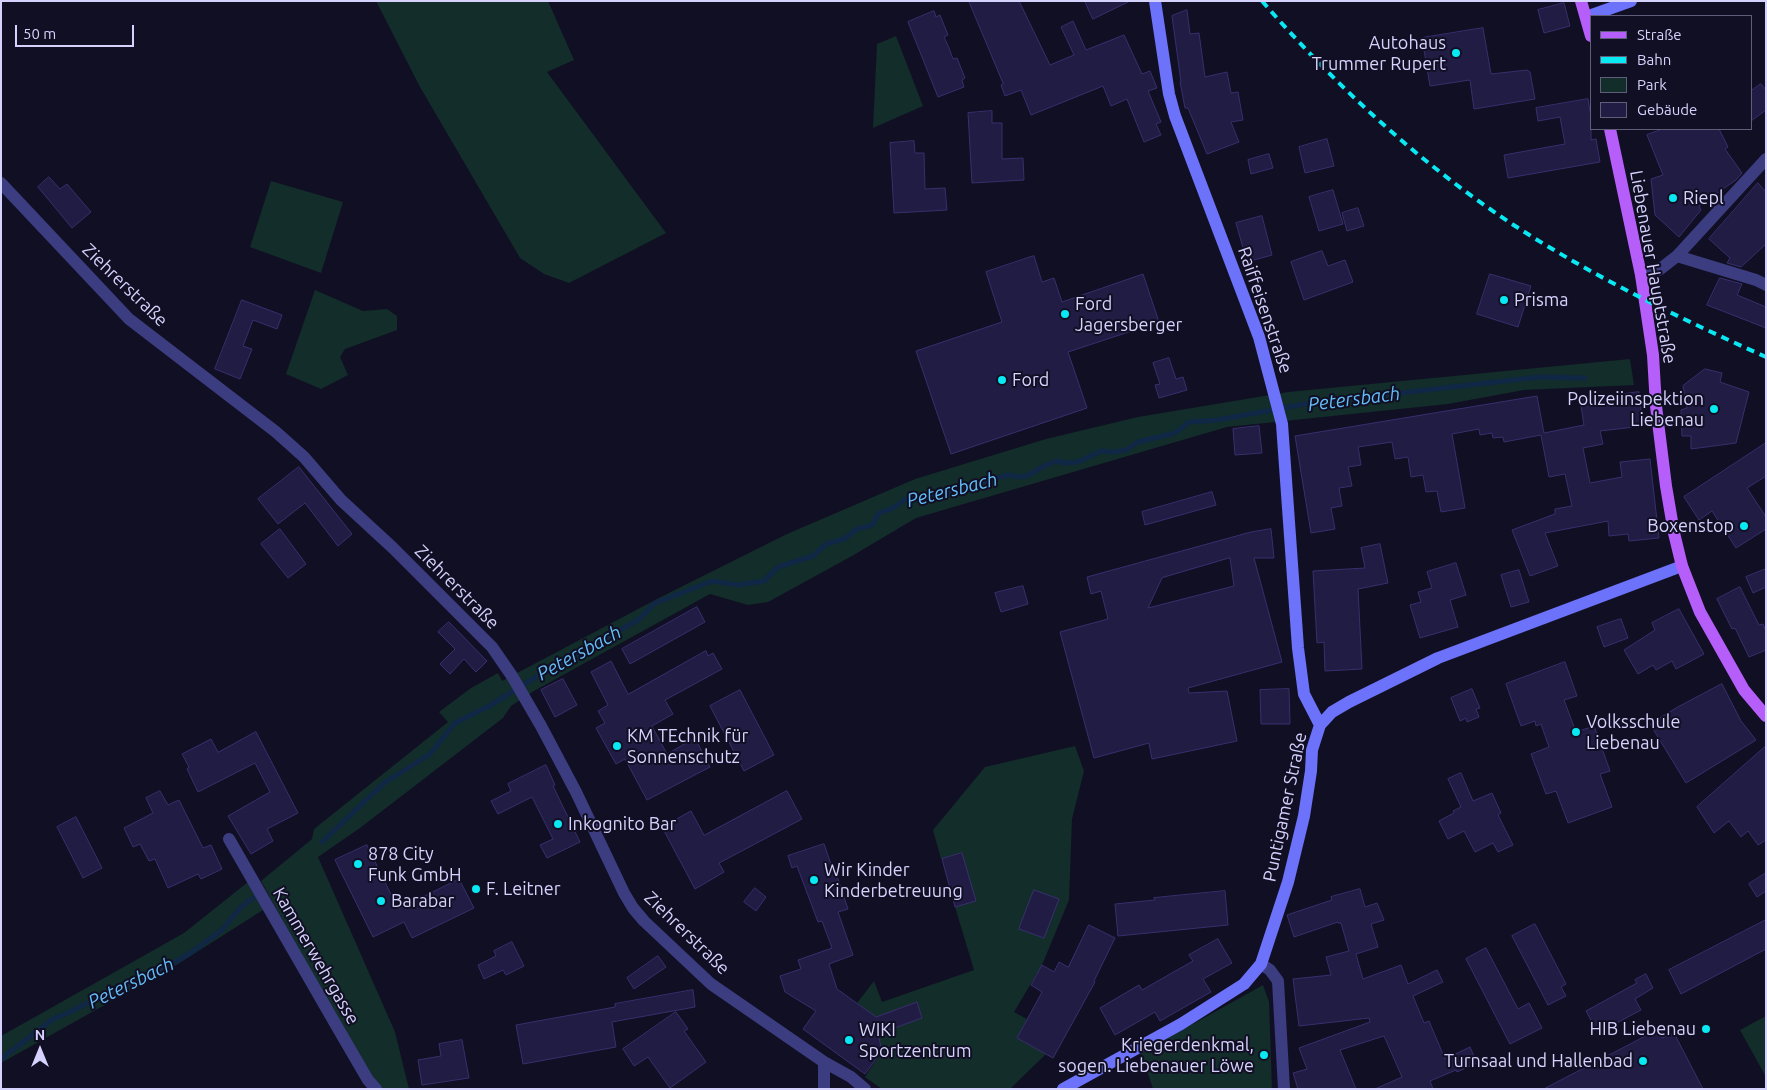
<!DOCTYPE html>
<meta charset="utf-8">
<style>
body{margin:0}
#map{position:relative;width:1767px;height:1090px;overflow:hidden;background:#110f23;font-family:Ubuntu,sans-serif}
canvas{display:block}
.frame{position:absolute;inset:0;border:2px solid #d5d2fd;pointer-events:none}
.legend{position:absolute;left:1590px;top:15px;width:162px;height:115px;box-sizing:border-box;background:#110f23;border:1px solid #5f5d7a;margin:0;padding:6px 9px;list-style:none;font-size:15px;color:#d5d2fd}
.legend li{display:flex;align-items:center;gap:10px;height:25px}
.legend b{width:25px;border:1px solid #5f5d7a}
.north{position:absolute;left:15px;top:1025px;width:50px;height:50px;-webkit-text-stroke:4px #110f23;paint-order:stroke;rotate:0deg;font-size:14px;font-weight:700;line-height:20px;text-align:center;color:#d5d2fd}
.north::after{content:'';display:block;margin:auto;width:18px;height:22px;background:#d5d2fd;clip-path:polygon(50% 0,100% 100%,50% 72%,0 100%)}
.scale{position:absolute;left:15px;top:25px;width:119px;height:22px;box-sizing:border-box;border:2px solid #d5d2fd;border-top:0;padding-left:6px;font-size:15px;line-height:18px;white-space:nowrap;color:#d5d2fd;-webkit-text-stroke:4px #110f23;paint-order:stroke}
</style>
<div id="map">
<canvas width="1767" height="1090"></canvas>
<div class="frame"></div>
<ul class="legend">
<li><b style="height:6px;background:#b65ef9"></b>Straße</li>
<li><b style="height:6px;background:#09e9f3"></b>Bahn</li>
<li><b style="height:14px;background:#122d2a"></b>Park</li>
<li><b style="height:14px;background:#211c43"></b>Gebäude</li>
</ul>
<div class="north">N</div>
<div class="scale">50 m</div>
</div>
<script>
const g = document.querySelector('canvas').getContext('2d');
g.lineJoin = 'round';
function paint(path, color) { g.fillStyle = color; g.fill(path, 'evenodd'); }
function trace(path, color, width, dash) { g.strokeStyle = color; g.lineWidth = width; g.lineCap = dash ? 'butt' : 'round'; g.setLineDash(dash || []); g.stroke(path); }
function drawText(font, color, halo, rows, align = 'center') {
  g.font = font + ' Ubuntu,sans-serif'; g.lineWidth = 4; g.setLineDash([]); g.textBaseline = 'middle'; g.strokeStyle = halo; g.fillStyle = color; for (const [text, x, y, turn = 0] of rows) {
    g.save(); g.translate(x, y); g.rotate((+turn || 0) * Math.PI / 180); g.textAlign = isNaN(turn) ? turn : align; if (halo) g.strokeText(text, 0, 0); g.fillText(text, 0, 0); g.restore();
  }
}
const green = new Path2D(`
 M376,1H548L574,60L547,72L666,233L569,283L544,274L520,258L420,87Z
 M896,36L923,106L873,128L877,44Z
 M271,181L343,202L321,273L250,247Z
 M315,290L363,311L387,309L397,316V330L345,349L340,357L348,375L321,389L286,374Z
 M1630,359L1634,385L1524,390L1448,404L1227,427L916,518L852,556L768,602L748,605L710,594L534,691L511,706L503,718L360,828L318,857L395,1032L409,1089H382L374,1080L348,1039L261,881L312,839L314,829L448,722L439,712L471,688L498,673L502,681L657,599L787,534L915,479L1046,439L1138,417L1288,392Z
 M1075,746L1084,771L1072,819L1069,900L1042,965L1014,1012L1027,1019L1017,1038L1046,1054L1010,1089H882L865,1077L882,1051L872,1015L857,1003L874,981L882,1002L974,970L955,907L962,853L941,859L933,830L985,767Z
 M248,882L263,910L178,964L1,1063V1036L184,933Z
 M1263,985L1269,1002L1272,1089H1153L1141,1053Z
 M1766,1016V1077L1740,1030Z`);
const stream = new Path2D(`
 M322,842L384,783L430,754L455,723L489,706L531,680L638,620L655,603L712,581L738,585L764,581L778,567L813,556L826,544L844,539L857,529L872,525L879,513L891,509L906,499L936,493L966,491L974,486L996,478L1008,475L1020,477L1027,476L1044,466L1057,461L1064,463L1078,462L1101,451L1115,452L1126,450L1138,442L1175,433L1189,422L1217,420L1305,404L1539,377L1585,378
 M1,1059L53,1019L70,1012L103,995L151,976L189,954L222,930L241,907L253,898`);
const building = new Path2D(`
 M969,1H1019L1050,65L1074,55L1061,27L1073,21L1086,50L1124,35L1142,74L1150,71L1157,88L1148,91L1161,122L1156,124L1161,135L1144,142L1127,99L1111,106L1103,86L1031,115L1021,90L1005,96L1001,85L1003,84Z
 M1085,1H1130L1093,19Z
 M1564,3L1570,26L1544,33L1538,10Z
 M1187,10L1190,34L1199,33L1205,77L1227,72L1231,93L1238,92L1243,120L1231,122L1239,142L1207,154L1188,108H1185L1180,82H1181L1172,16Z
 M934,11L936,17L940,15L948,35L944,37L949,48L953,59L957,58L965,78L962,80L964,87L938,97L908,22Z
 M1483,28L1491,74L1527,70L1530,72L1535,99L1474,109L1470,80L1430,86L1422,38Z
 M1761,84L1766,90V110L1751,121V91Z
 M1588,99L1591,117V140L1596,139L1600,162L1508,178L1504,155L1565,144L1560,117L1538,121L1536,108Z
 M992,111V123H1002V159L1023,158L1024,180L972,183L968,113Z
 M1663,129H1719L1728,147L1725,149L1742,173L1736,180L1699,206L1701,210L1679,237L1655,215L1651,179L1663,175L1647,135Z
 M1327,139L1334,166L1305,173L1299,147Z
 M914,141L915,153H924L925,189L945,188L947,210L894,213L890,143Z
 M1269,154L1273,168L1251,174L1248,160Z
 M49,177L60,189L67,184L91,212L72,228L38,187Z
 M1758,183L1766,192V244L1741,267L1727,263L1730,258L1709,239Z
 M1333,190L1343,224L1319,231L1309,197Z
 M1358,208L1364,226L1347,231L1342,213Z
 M1262,216L1272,255L1247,262L1236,223Z
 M1322,251L1328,266L1345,260L1353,282L1304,300L1291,262Z
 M1034,256L1042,282L1054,278L1062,302L1143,274L1159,322L1068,352L1087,408L951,454L916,351L1002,322L986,272Z
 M1490,274L1531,286L1518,327L1477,314Z
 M1720,278L1742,284L1737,295L1766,307V328L1707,305Z
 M242,300L282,315L277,329L253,320L243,346L252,349L240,379L215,369Z
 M1169,358L1176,379L1183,377L1187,390L1159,398L1155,385L1160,384L1153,363Z
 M1705,369L1722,373L1720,382L1749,392L1736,443L1691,449V436H1682L1681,410L1687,408L1683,386Z
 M1639,392L1643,426L1600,431L1603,444L1583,448L1590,483L1622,477L1620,462L1650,459L1659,538L1629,541L1628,534L1609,536L1608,521L1545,533L1558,566L1530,576L1512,530L1555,514V509L1572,506L1565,474L1549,477L1541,435L1504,442L1503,437L1493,438L1492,433L1480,435L1479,429L1452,434L1465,508L1441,512L1437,491L1426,492L1423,475L1411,477L1408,457L1395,459L1392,442L1358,447L1361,465L1348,467L1352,486L1339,488L1342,506L1331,508L1335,529L1311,533L1295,436L1537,396L1544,433L1584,425L1580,400Z
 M1259,426L1262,453L1235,455L1233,429Z
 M1766,443V476L1747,488L1766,517V529L1736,548L1712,511L1699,520L1684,497Z
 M299,467L352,534L338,546L305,503L278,524L258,499Z
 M1212,492L1216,505L1145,525L1142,512Z
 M280,529L306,564L288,578L261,544Z
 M1271,529L1274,558H1254L1282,662L1188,688L1189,693L1227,691L1237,741L1152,759L1149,743L1094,758L1060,632L1108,619L1101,591L1091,594L1087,577L1251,532ZM1230,558L1234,586L1148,608L1162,578Z
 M1380,544L1388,583L1358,589L1362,669L1325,671L1324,642L1317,643L1313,571L1365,568L1361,548Z
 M1456,563L1466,595L1450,600L1458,627L1420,638L1410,605L1421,602L1418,592L1432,588L1427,572Z
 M1766,569V587L1753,593L1746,577Z
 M1519,570L1529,602L1511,607L1501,575Z
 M1023,586L1028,604L1001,612L995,593Z
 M1740,587L1759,625L1763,624L1766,631V650L1749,657L1735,628L1732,629L1717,599Z
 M697,607L705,622L630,664L622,649Z
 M1679,609L1704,654L1676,669L1672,661L1656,670L1653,665L1638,674L1624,650L1655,630L1652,623Z
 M1621,619L1628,638L1604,647L1597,627Z
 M449,622L487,661L476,672L464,659L450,674L440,664L455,649L438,632Z
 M706,651L708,656L713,653L722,669L665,700L673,714L652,726L667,754L695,738L710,767L647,800L625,759L616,764L596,728L605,723L598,711L608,705L591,672L611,661L628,694Z
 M1565,662L1577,696L1564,700L1576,732L1594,726L1610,771L1600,774L1612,807L1568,823L1556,791L1546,794L1531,754L1549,747L1541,724L1536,726L1535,721L1521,726L1506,684Z
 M563,679L577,705L555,717L541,690Z
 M1722,684L1741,721L1756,740L1686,783L1650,724L1676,708Z
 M1289,689L1290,724H1261L1260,690Z
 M1472,689L1480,708L1476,709L1479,717L1467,722L1466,718L1460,721L1451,698Z
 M740,690L774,755L744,771L710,706Z
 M256,732L298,813L267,829L273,841L251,854L228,816L270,792L255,763L198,792L187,769L189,767L182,754L211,739L218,752Z
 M1766,746V840L1758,845L1748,831L1741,837L1729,821L1714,833L1697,807Z
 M546,765L555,785L553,786L580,842L547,858L540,845L553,839L532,797L498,814L491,801L511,791L508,784Z
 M1461,773L1473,801L1492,793L1501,813L1498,815L1513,845L1498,852L1493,843L1475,852L1464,831L1448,839L1439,821L1454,813L1453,811L1461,807L1448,779Z
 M160,791L168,805L179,800L203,848L211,845L222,869L201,879L198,874L168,888L155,859L149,861L140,844L133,847L124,828L153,813L146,798Z
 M787,791L802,819L719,863L724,872L695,889L662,827L691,811L704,835Z
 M76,817L102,868L83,878L57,827Z
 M824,844L832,867H834L848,909L838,912L853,955L829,964L837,989L876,1017L917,1002L922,1018L878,1034L882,1051L865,1074L803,1029L816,1011L785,992L780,976L801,969L798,960L832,948L822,921L818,922L797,866L792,868L788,856Z
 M367,845L398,909L459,879L474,908L412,938L404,922L373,937L335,860Z
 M962,853L976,901L955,907L942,859Z
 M1766,873V891L1757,897L1749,884Z
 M755,888L766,897L756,911L744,902Z
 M1360,889L1365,907L1377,903L1384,920L1371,924L1378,947L1356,954L1363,979L1401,965L1408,984L1437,970L1443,982L1413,996L1424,1023L1429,1021L1445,1059L1470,1047L1477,1063L1457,1072L1456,1070L1430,1081L1433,1089H1375L1402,1077L1384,1036L1340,1050L1356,1089H1298L1293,1073L1307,1069L1299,1048L1370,1022L1369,1018L1299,1026L1293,979L1331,975L1326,957L1349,951L1341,923H1338V922L1294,937L1287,915L1332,900L1331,897Z
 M1034,890L1059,899L1044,938L1019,929Z
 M1225,891L1228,925L1118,936L1115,904L1155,900L1154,898Z
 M1766,920V949L1681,994L1669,970Z
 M1535,924L1566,984L1561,987L1566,996L1548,1005L1512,936Z
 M1089,925L1115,938L1094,981L1095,982L1053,1058L1017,1038L1042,992L1031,985L1042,965L1054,972L1059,962L1068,967Z
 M1218,939L1232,963L1203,979L1211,992L1160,1021L1155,1012L1115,1035L1100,1008L1139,985L1142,990L1193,961L1189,955Z
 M512,942L524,966L506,975L503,970L484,979L478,965L496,956L494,951Z
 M1486,948L1518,1009L1529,1003L1542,1028L1510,1044L1466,959Z
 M658,956L666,967L634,989L627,978Z
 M1646,974L1653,988L1635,999L1641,1010L1598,1033L1586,1011L1637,983L1635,980Z
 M693,990L695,1007L612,1022L616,1047L523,1064L516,1025L615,1007V1004Z
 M676,1012L688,1029L684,1031L706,1062L670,1088L648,1057L634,1066L623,1049Z
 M1658,1030L1662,1038L1674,1033L1703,1089H1544Z
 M462,1040L469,1078L422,1085L418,1060L441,1056L439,1044Z`);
const street = new Path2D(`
 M1,183L129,319L276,432L304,457L341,500L393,548L492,647L512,676L541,726L576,792L624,893L633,908L644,921L711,984L824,1062L851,1077L865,1089
 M1677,256L1756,280L1766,285
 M1641,275L1659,270L1677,256L1766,159
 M229,839L336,1025L368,1080L376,1089
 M1261,964L1270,970L1278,981L1284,1089
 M824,1089V1062`);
const secondary = new Path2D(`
 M1155,1L1169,94L1175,116L1259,337L1282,424L1298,648L1304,694L1320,725
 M1586,17L1631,1
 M1063,1089L1181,1024L1244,984L1261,964L1288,882L1304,816L1311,771L1312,750L1320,725L1332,712L1349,702L1438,658L1682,566`);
const primary = new Path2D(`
 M1581,1L1591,36
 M1610,129L1641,275L1653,355L1656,406L1666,486L1674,533L1682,566L1700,612L1744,690L1766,716`);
const rail = new Path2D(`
 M1262,1C1335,85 1416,160 1509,222C1590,275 1677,317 1766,357`);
const markers = [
 [1456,53,5,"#09e9f3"],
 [1673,198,5,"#09e9f3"],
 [1504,300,5,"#09e9f3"],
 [1065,314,5,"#09e9f3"],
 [1002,380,5,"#09e9f3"],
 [1714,409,5,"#09e9f3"],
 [1744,526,5,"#09e9f3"],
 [1576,732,5,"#09e9f3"],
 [617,746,5,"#09e9f3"],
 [558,824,5,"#09e9f3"],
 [358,864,5,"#09e9f3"],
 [814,880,5,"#09e9f3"],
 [476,889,5,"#09e9f3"],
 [381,901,5,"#09e9f3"],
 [1706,1029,5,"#09e9f3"],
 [849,1040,5,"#09e9f3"],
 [1264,1055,5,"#09e9f3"],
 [1643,1061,5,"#09e9f3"]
];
const poiNames = [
 ["Autohaus",1446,43,"right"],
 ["Trummer Rupert",1446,64,"right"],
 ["Riepl",1683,198],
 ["Prisma",1514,300],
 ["Ford",1075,304],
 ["Jagersberger",1075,325],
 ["Ford",1012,380],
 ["Polizeiinspektion",1704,399,"right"],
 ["Liebenau",1704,420,"right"],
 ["Boxenstop",1734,526,"right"],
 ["Volksschule",1586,722],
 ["Liebenau",1586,743],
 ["KM TEchnik für",627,736],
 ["Sonnenschutz",627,757],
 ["Inkognito Bar",568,824],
 ["878 City",368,854],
 ["Funk GmbH",368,875],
 ["Wir Kinder",824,870],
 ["Kinderbetreuung",824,891],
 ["F. Leitner",486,889],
 ["Barabar",391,901],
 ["HIB Liebenau",1696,1029,"right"],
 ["WIKI",859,1030],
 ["Sportzentrum",859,1051],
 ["Kriegerdenkmal,",1254,1045,"right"],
 ["sogen. Liebenauer Löwe",1254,1066,"right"],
 ["Turnsaal und Hallenbad",1633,1061,"right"]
];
const streetNames = [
 ["Liebenauer Hauptstraße",1653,267,80],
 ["Ziehrerstraße",125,285,44],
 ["Raiffeisenstraße",1265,310,71],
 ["Ziehrerstraße",457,587,45],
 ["Puntigamer Straße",1285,807,-78],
 ["Ziehrerstraße",687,933,44],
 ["Kammerwehrgasse",316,956,60]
];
const waterNames = [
 ["Petersbach",1354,399,-7],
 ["Petersbach",952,490,-14],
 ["Petersbach",579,653,-29],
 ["Petersbach",131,983,-26]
];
paint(green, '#122d2a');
trace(stream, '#102746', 5);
paint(building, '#211c43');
trace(building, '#382f6e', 1);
trace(street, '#3c3d80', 12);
trace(secondary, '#6d72fa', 12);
trace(primary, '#b65ef9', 12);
trace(rail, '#09e9f3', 4, [8, 6]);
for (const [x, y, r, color] of markers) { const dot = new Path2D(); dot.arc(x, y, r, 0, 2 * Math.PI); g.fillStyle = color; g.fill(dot); trace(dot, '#110f23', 2); }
drawText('18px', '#d5d2fd', '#110f23', poiNames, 'left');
drawText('18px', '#d5d2fd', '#110f23', streetNames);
drawText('italic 19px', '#64bdf9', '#110f23', waterNames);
</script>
